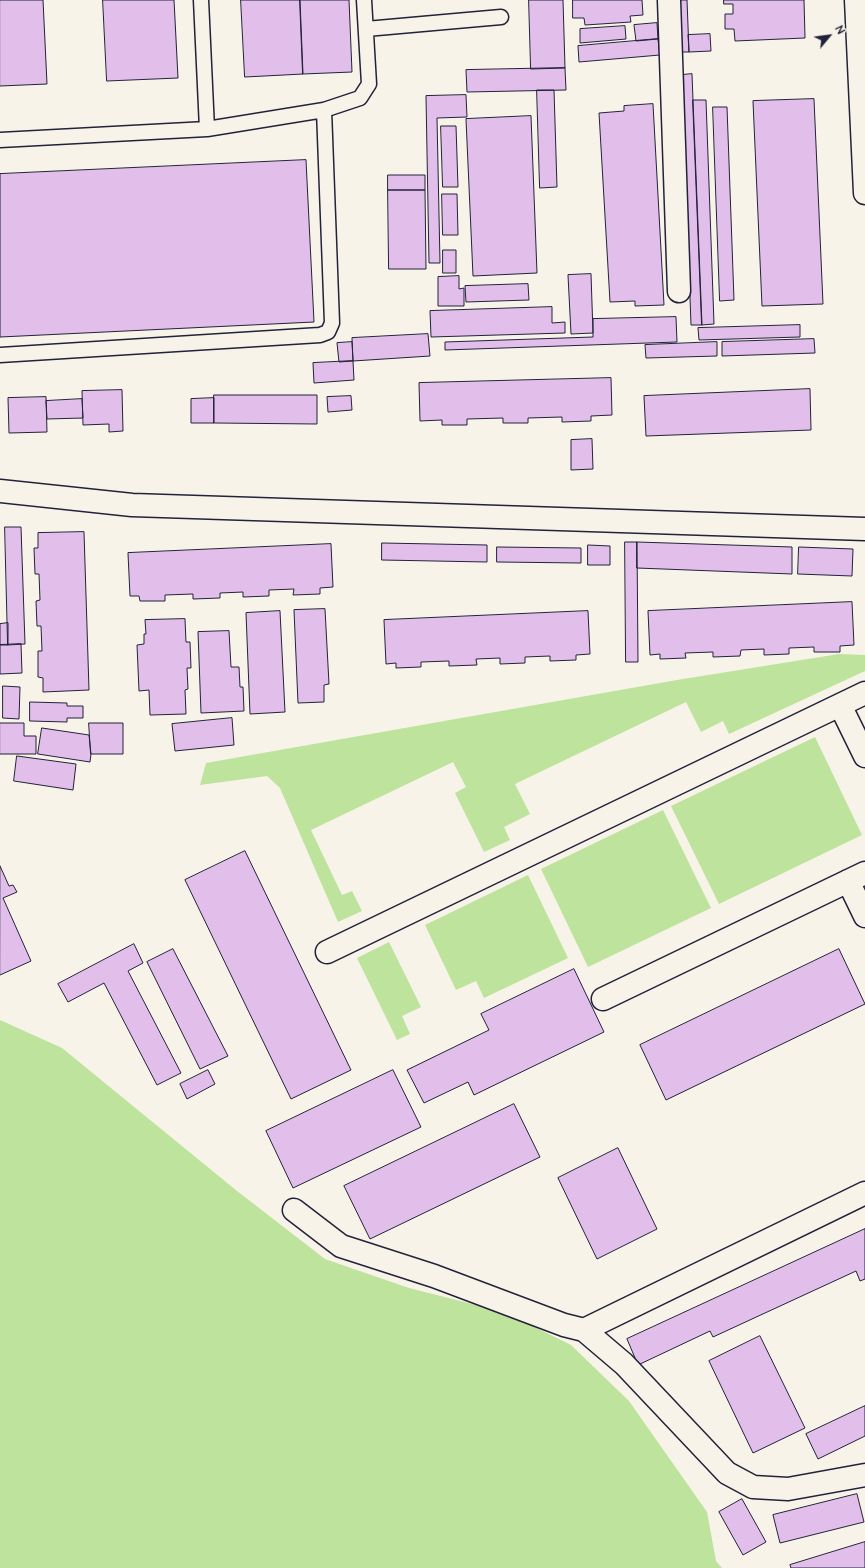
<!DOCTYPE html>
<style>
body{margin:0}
#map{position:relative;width:865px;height:1568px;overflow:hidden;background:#f7f3e8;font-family:"Architects Daughter",sans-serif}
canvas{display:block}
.north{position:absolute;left:809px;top:16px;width:40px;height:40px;-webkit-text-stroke:3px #f7f3e8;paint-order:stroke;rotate:61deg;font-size:11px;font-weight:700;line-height:16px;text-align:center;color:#22223b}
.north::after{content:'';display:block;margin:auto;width:14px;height:18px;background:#22223b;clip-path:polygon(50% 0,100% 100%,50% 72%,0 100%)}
</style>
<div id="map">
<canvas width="865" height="1568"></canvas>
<div class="north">N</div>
</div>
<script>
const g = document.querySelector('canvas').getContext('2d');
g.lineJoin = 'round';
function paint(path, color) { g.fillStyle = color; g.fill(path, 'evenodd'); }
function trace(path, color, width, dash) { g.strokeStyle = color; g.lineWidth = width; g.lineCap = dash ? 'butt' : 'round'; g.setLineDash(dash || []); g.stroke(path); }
const green = new Path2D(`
 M839,654L865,655V671L729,734L723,721L701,732L686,702L515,784L530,814L504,827L510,840L484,852L455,793L466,787L453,762L311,830L342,895L352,891L362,911L338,922L280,788L267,776L200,785L206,763L677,680Z
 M815,737L862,835L719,904L671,806Z
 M663,810L711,908L588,967L541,869Z
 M528,875L568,958L484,998L476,981L456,990L425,925Z
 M389,942L421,1007L402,1016L410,1034L397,1040L357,958Z
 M0,1020L62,1048L237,1191L325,1259L409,1288L504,1312L571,1345L629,1401L707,1512L716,1561L722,1568H0Z`);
const building = new Path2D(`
 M0,0H43L47,84L0,86Z
 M103,0H174L178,78L107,81Z
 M241,0H300L303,74L245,77Z
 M300,0H349L352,72L303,74Z
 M529,0H563L565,68L531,69Z
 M573,0H642L643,15L630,16L631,22L585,25L584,18H573Z
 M676,0H687L689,52H678Z
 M724,0H804L805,38L735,41L734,29H725V14H733V4H724Z
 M657,23L658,39L636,41L634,25Z
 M625,26L626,39L580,43V29Z
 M710,34L711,51L689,52L688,35Z
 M658,39L660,55L579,62L578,46Z
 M565,68L566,90L467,92L466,70Z
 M692,74L693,100L702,325H691L682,75Z
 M537,90H554L557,187L540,188Z
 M466,95L467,117L437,118L440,263H429L426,96Z
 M814,99L823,304L762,306L753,101Z
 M693,100H706L714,324L702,325Z
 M653,104L664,305L635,306V301L610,302L599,113L624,111V106Z
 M713,107H727L734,300L720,301Z
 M531,116L537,273L473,276L466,119Z
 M441,126H456L458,187H443Z
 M306,160L314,322L0,337V174Z
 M388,175H425V190H388Z
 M388,190H425L426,269H389Z
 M442,194H457L458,235H443Z
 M443,250H456V273H443Z
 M591,274L593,333L571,334L568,275Z
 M459,276V289L464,288V306H438V277Z
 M528,284L529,300L466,302L465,286Z
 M552,307V323L565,322V333L431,337L430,311Z
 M676,317L677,342L445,350V342L593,337V319Z
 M800,325V337L699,340L698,328Z
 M428,334L430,356L353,361L352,338Z
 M814,339L815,353L722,356V342Z
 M352,342L353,361L339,362L337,343Z
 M717,342V356L646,358L645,345Z
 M353,361L354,380L314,383L313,363Z
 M611,378L612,415L591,416V421L562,422V417L528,418V423H503V418L467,419V425H442V420L420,421L419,383Z
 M810,389L811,430L646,436L644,396Z
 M122,390L123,431L109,432V424L83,425L82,391Z
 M214,395H317V424L214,423Z
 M351,396L352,410L328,412L327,397Z
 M46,397L47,432L9,433L8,398Z
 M214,398V423H191V399Z
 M82,399L83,418L47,419L46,401Z
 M592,439L593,469L571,470V440Z
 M5,527H21L25,644L8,645Z
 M84,532L89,690L43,692V678L38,677V651H42L41,626H37L36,601L40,600L39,574H35L34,548H38V533Z
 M625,542H637L638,662H626Z
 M637,542L792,547V574L637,568Z
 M382,543L487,545V562L382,560Z
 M331,544L333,587L320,588V594L293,595L294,589L269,590V596L243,597V592L220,593V598L193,599V594L165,595V601H140L139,596H130L128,553Z
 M588,545L610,546V565H588Z
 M497,547L581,548V563L497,562Z
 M799,547L853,549L852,576L798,574Z
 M852,602L854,645L840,646V652H814V647L789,648V654L764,655V649L741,650L740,656L713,657V652L685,653L686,658L660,659V654L650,655L648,611Z
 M325,609L329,684L324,685V702L298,703L294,610Z
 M280,611L285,712L250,714L246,613Z
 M588,611L590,654L576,655V660L550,661V656L525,657V663L500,664V658L476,659L477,665L449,666V661L421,662V667L396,668V663L386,664L384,620Z
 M185,619L186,642H190L191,668H187L188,689L185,690L186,714L150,715L149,690L139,691L137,645L144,644V634H146L145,620Z
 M8,623V645H0V624Z
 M229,631L231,667H239L240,687H243L244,711L201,713L198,632Z
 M21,644L22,673L0,674V645Z
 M3,686L20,687L19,719L3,718Z
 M30,702L67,703V706H83V718H67V722L30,721Z
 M232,718L234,745L175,751L172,724Z
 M0,723H24V736H36V754H0Z
 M89,723H123V754H91Z
 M42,728L89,735L91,754L90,762L38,754Z
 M17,756L76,764L73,790L14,781Z
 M245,851L351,1070L291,1099L185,880Z
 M0,866L9,886L13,885L17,892L3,898L31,961L0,975Z
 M134,944L143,963L128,971L181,1073L157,1085L104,983L68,1002L58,984Z
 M173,949L228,1056L200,1069L147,962Z
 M839,949L865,1004L666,1100L640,1045Z
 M574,969L604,1032L474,1095L468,1082L424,1103L407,1070L489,1030L481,1014Z
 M208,1070L215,1084L187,1099L180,1084Z
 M393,1070L421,1127L293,1188L266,1131Z
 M514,1104L540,1157L370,1239L344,1186Z
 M618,1148L657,1229L597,1259L558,1178Z
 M865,1229V1279L860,1281L856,1271L713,1337L710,1331L638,1365L627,1339Z
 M760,1336L805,1428L753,1453L709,1361Z
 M865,1406V1436L818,1459L806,1434Z
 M857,1494L864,1522L780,1543L773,1515Z
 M742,1499L766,1542L743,1555L719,1512Z
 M865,1542V1568H791L790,1565Z`);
const service = new Path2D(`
 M201,0L207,129
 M366,29L501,17
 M0,140L207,129L324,110L360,98L369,84L364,0
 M0,355L320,335L328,332L332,323L324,110`);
const minor = new Path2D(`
 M669,0L679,291
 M856,0L865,193
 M0,491L132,505L865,529
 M840,705L865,756
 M848,881L865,916
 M327,952L865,693
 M603,999L865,873
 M294,1210L341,1246L434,1276L564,1325L584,1330L865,1193
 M584,1330L624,1364L727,1473L753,1487L788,1489L865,1475`);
paint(green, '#bee39d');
paint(building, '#e2bfea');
trace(building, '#22223b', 1);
trace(service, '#22223b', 17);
trace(minor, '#22223b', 25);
trace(service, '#f7f3e8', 14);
trace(minor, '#f7f3e8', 22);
</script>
